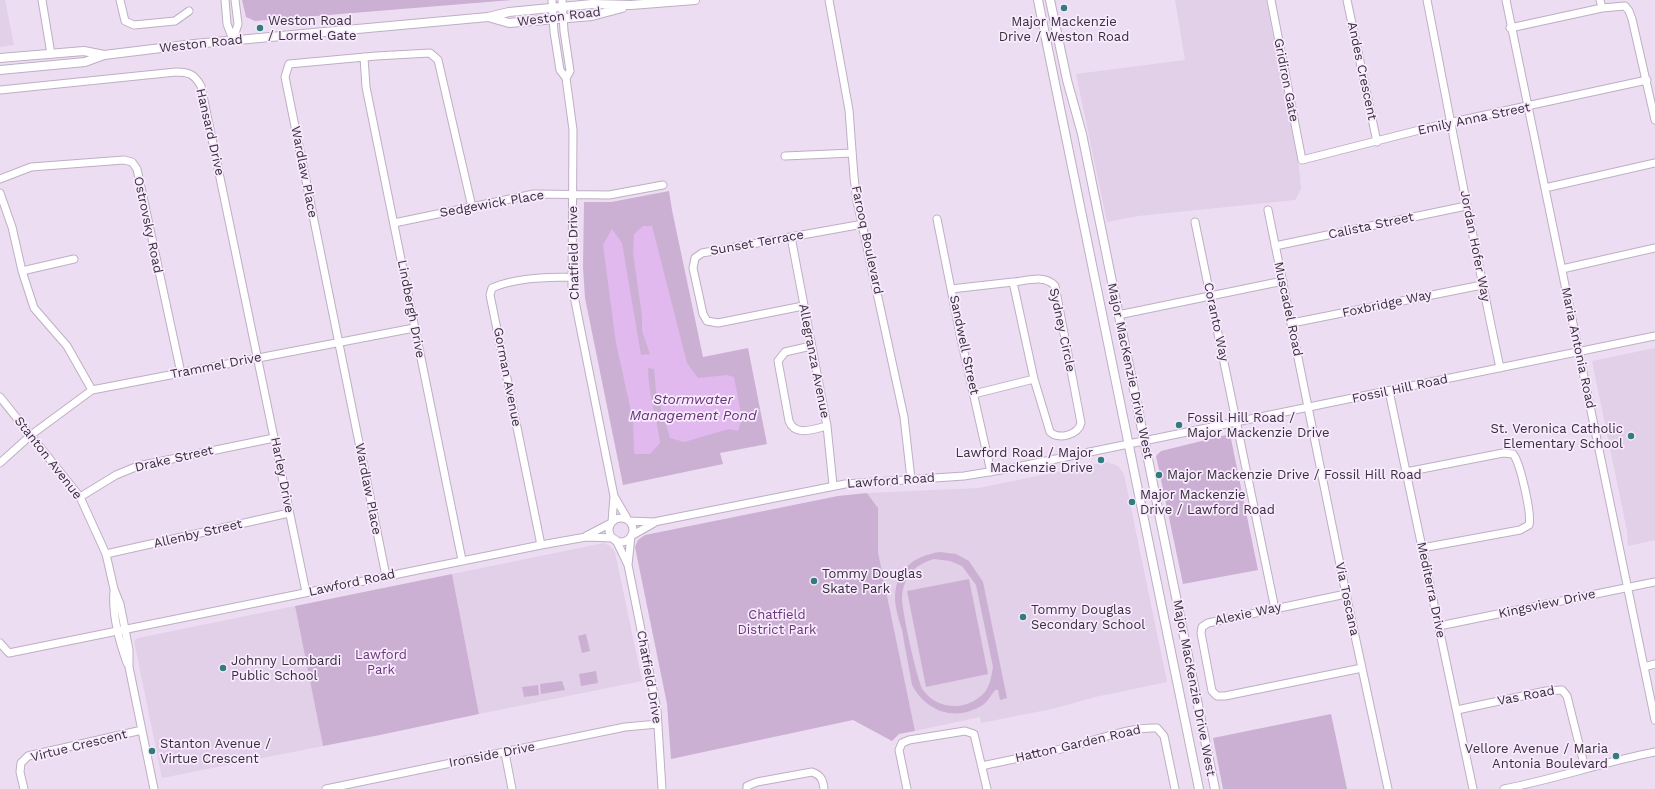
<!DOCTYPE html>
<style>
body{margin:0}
canvas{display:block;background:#ecddf2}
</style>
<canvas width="1655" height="789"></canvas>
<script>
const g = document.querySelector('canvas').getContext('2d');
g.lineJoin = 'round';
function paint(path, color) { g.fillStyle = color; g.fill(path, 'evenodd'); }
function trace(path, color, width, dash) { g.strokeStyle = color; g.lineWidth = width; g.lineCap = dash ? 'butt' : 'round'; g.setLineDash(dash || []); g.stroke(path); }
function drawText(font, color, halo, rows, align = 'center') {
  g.font = font + ' "Work Sans",sans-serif'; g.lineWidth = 3.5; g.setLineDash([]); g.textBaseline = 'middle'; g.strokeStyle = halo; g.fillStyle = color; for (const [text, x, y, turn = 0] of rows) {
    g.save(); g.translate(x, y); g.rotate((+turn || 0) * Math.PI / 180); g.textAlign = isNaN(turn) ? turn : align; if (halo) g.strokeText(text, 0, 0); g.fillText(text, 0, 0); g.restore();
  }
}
const built = new Path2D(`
 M0,0H5L14,45L0,47Z
 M1175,0H1266L1299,167L1301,189L1295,200L1138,216L1107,222L1076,74L1185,60Z
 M1655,348V540L1628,546L1627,531L1592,361Z
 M1106,462L1118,466L1124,474L1167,682L1095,697L1052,709L981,723L980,717L915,731L878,552L877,506L867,493L979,488Z
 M604,543L610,546L615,552L642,681L479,714L452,574Z
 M295,606L323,746L162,778L134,641L138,638Z`);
const green = new Path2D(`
 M242,0H512L255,21L246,17Z
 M669,191L672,210L703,357L748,348L767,444L720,453L723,464L623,485L585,298L583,267L584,202H611Z
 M1230,434L1258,570L1183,584L1156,456L1161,451Z
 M867,493L878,508V552L915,731L899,734L892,741L853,720L671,759L667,704L635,547L638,540L645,535L838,496Z
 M940,552L956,554L969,561L983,582L1007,698L1000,700L998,690H995C991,695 987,703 981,706C954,722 926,711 912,685C909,667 905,649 902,630C899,620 895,608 895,597C896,569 914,556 940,552ZM934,559L950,561L962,566L976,585L993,667C991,677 990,688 982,695C965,711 937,710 923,690C917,680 902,611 902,598C902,594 903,587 905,583C910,569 921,563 934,559Z
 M452,574L479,714L380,735L323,746L295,606Z
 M969,579L988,674L926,687L907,591Z
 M586,634L590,651L582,653L578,636Z
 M596,671L598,683L581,686L579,674Z
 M562,681L565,690L541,694L540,684Z
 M538,685L539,695L524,697L522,687Z
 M1331,714L1347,789H1223L1213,738Z`);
const water = new Path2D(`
 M643,226H652L687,363L698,378L727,375L734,377L742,419L738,431L729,429L684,442L670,438L656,391L654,369L648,368C648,394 657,418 660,443L650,454H634L633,420L616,343L603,245L612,229L622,243L641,355L650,354L642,331V316L633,252L634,234Z`);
const minor = new Path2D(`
 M42,0L51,54
 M120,0L125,21L134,25L175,21L189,11
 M225,0L227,24L233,40
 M552,0L554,32L560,70L566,78L573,130L572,286L614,496L612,522
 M562,0L564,31L570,71L566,78
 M829,0L849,110L854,177L857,201L904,417L911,479
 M1271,0L1302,160L1439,125L1647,80
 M1347,0L1377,142
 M1427,0C1451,123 1474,246 1500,368
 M1506,0L1655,720
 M1600,0L1602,8
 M1510,28L1602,8L1625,6L1629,11L1632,19L1655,120
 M233,40L238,24L235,0
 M364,57L366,87L462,560
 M0,90L176,72C189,72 194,74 201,86L306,592
 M785,156L852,153
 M0,179L31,167L124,160L132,162L137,169L181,373
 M1545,188L1655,163
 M0,193L12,227L22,271L34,308L67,346L92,390
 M1268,210L1346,594L1388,789
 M937,219L961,339L991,472
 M1195,222L1275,609
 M394,223L534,194L609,195L663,185
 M791,237L827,426L833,485
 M1275,246L1466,206
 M1562,269L1655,248
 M22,271L74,259
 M951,289L1013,282
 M803,306L718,323L707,321L703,314L693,268L695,258L702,253L863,224
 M1118,315L1283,281
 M1292,323L1482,285
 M811,346L785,352L778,361L789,421C795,437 814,429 827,426
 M1389,391L1473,789
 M974,394L1034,379L1050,432C1059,440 1078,435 1081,423L1055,286C1045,274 1027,281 1013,282L1034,379
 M0,397L80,497L106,554L114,589L120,604L123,619L129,650V667L154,789
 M0,463L31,435L92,390L414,328
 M1406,472L1503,453L1513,454C1520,462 1532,514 1529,525L1520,530L1422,548
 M614,496L628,520
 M80,497L116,475L138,466L274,438
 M609 530a12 12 0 1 1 24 0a12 12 0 1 1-24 0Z
 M629,521L654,522L845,484L964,476L1007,469L1655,336
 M586,536L611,523
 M631,536L654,523
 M616,540L628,565L657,710L662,789
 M541,545L490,295L492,288C517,277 546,278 572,277
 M106,554L289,513
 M628,565L631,536
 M386,576L285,77L289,64L376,56L430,53L438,60L472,207
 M114,591C112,615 119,641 127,663
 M1346,594L1208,623L1202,627L1201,633L1212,691L1217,696H1225L1362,668
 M1439,626L1655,582
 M0,643L9,653L541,545L586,537L613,538
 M1644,667L1655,664
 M1457,710L1546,691L1562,690L1567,696L1585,768
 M505,753L512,789
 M982,766C1012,759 1043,754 1073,746C1100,739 1129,727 1157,728L1164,736L1175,789
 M24,789L20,772L21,763L28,756L142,730
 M326,789L625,727L658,724
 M747,789V786L757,782L812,772C821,775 823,780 824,789
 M907,789L899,750L902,743L909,740L965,731L974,734L987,789
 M1504,789C1555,779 1604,762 1655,752`);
const major = new Path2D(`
 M1038,0L1199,789
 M1050,0L1067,80L1082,134L1215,789
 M488,17L509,23L592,16L622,8
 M0,58L84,51L104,55
 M0,70L85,62L104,55L194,44L488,17L509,12L592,4L631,5L695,0`);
const markers = [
 [1064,8,4,"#327c7c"],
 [260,28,4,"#327c7c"],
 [1179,425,4,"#327c7c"],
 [1631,436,4,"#327c7c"],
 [1101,460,4,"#327c7c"],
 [1159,475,4,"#327c7c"],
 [1132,502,4,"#327c7c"],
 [814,581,4,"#327c7c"],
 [1023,617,4,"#327c7c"],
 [223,668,4,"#327c7c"],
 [152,751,4,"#327c7c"],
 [1616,756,4,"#327c7c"]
];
const streetNames = [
 ["Weston Road",559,17,-7],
 ["Weston Road",201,44,-6],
 ["Andes Crescent",1362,71,78],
 ["Gridiron Gate",1286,80,79],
 ["Emily Anna Street",1474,119,-12],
 ["Hansard Drive",210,132,77],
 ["Wardlaw Place",304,172,79],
 ["Sedgewick Place",492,204,-10],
 ["Ostrovsky Road",148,225,78],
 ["Calista Street",1371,226,-12],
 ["Farooq Boulevard",867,240,78],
 ["Sunset Terrace",757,243,-10],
 ["Jordan Hofer Way",1475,246,79],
 ["Chatfield Drive",574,253,-91],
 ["Foxbridge Way",1387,304,-12],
 ["Lindbergh Drive",411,309,79],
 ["Muscadel Road",1288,309,78],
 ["Coranto Way",1216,322,78],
 ["Sydney Circle",1062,330,78],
 ["Sandwell Street",964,345,78],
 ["Maria Antonia Road",1578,348,78],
 ["Allegranza Avenue",814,361,79],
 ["Trammel Drive",216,366,-11],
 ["Major MacKenzie Drive West",1130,371,78],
 ["Gorman Avenue",507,377,79],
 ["Fossil Hill Road",1400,389,-12],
 ["Stanton Avenue",48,458,52],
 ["Drake Street",174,459,-13],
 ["Harley Drive",282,475,79],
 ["Lawford Road",891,481,-4],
 ["Wardlaw Place",368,489,79],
 ["Allenby Street",198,534,-13],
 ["Lawford Road",352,583,-12],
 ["Mediterra Drive",1431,590,78],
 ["Via Toscana",1347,599,78],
 ["Kingsview Drive",1547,604,-12],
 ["Alexie Way",1248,614,-12],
 ["Chatfield Drive",649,677,80],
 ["Major MacKenzie Drive West",1194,688,79],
 ["Vas Road",1526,696,-11],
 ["Hatton Garden Road",1078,744,-13],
 ["Virtue Crescent",79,746,-14],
 ["Ironside Drive",492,755,-11]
];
const poiNames = [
 ["Weston Road",268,21],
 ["/ Lormel Gate",268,36],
 ["Major Mackenzie",1064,22,"center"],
 ["Drive / Weston Road",1064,37,"center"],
 ["Fossil Hill Road /",1187,418],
 ["Major Mackenzie Drive",1187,433],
 ["St. Veronica Catholic",1623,429,"right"],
 ["Elementary School",1623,444,"right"],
 ["Lawford Road / Major",1093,453,"right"],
 ["Mackenzie Drive",1093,468,"right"],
 ["Major Mackenzie Drive / Fossil Hill Road",1167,475],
 ["Major Mackenzie",1140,495],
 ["Drive / Lawford Road",1140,510],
 ["Tommy Douglas",822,574],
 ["Skate Park",822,589],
 ["Tommy Douglas",1031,610],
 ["Secondary School",1031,625],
 ["Johnny Lombardi",231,661],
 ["Public School",231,676],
 ["Stanton Avenue /",160,744],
 ["Virtue Crescent",160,759],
 ["Vellore Avenue / Maria",1608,749,"right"],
 ["Antonia Boulevard",1608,764,"right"]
];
const parkNames = [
 ["Chatfield",777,615],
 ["District Park",777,630],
 ["Lawford",381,655],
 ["Park",381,670]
];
const waterNames = [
 ["Stormwater",693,400],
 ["Management Pond",693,416]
];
paint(built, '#e2cfe8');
paint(green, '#cbb0d4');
paint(water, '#e1b9ef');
trace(minor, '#beafc3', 9);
trace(major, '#beafc3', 10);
trace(minor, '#fff', 7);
trace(major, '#fff', 8);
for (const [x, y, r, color] of markers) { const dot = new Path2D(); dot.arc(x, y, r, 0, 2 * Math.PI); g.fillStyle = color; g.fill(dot); trace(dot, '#f9eaff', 1.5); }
drawText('13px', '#363038', '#f9eaff', streetNames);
drawText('13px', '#363038', '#f9eaff', poiNames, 'left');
drawText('13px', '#693879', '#f9eaff', parkNames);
drawText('italic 14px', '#643474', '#f9eaff', waterNames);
</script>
